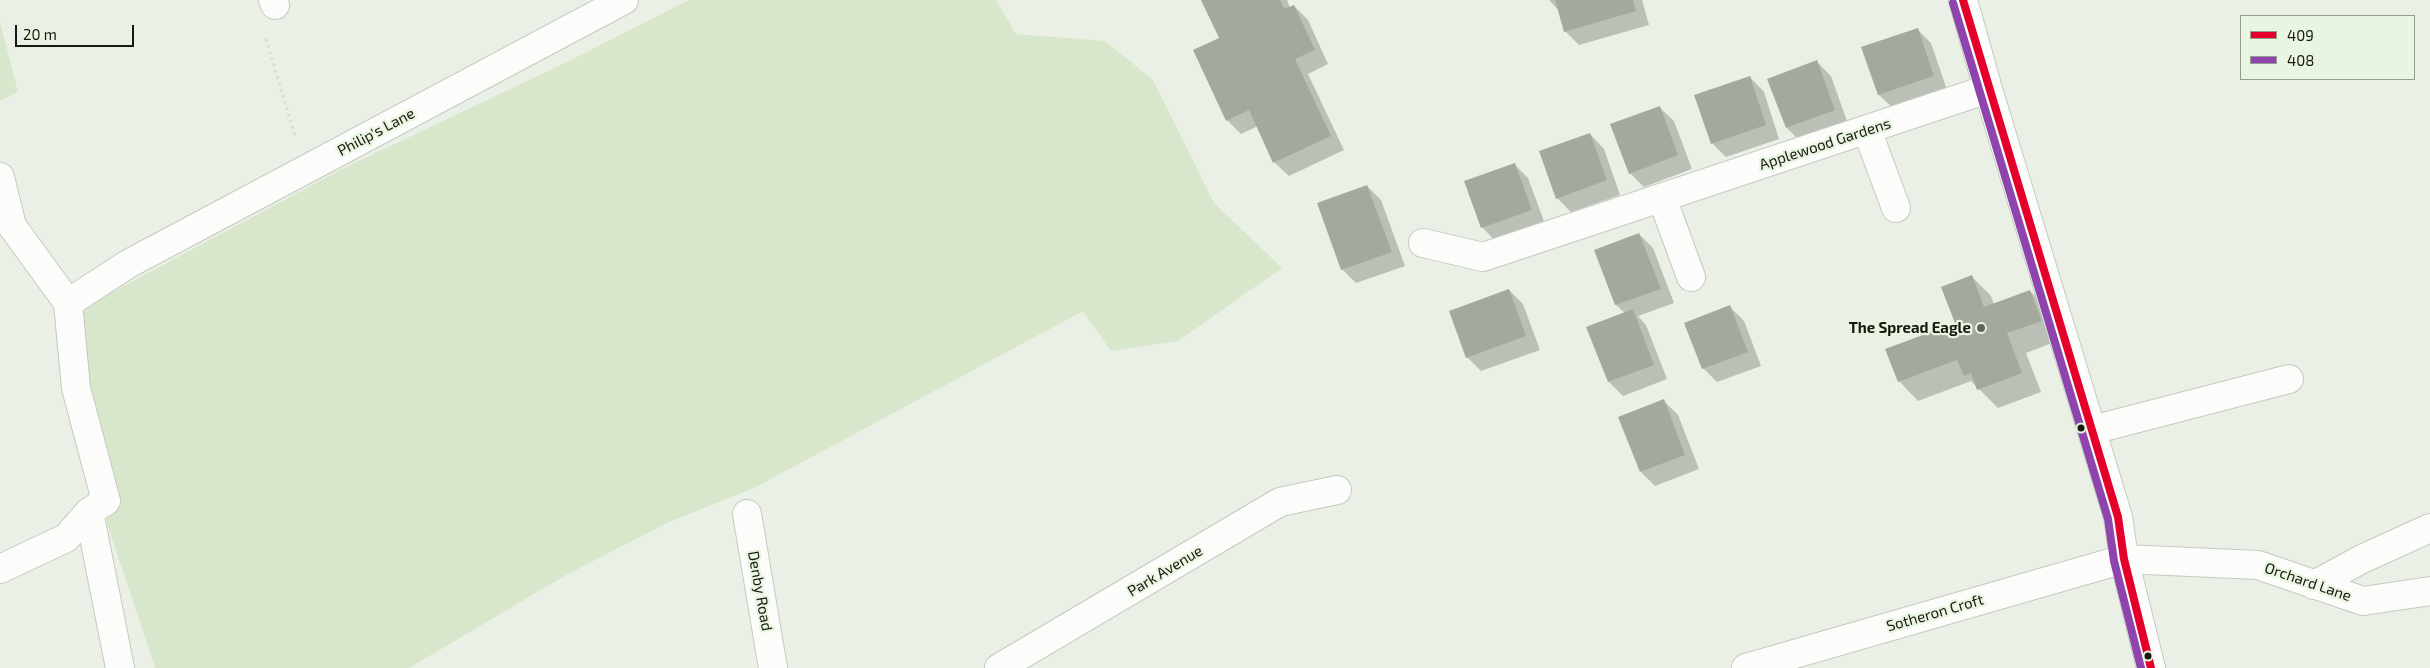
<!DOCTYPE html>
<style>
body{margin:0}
#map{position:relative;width:2430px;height:668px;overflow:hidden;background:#eaf0e5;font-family:"Exo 2",sans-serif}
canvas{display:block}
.legend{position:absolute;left:2240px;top:15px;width:175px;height:65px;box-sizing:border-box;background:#e9f5e0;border:1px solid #959d8e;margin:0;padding:6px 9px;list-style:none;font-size:15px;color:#161a13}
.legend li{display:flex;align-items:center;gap:10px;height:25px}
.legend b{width:25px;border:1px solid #959d8e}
.scale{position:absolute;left:15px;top:25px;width:119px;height:22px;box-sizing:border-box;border:2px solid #161a13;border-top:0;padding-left:6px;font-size:15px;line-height:18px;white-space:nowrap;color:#161a13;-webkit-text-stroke:4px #e9f5e0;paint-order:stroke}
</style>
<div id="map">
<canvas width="2430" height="668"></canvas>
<ul class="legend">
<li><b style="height:6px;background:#e4002b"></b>409</li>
<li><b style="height:6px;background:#8e44ad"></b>408</li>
</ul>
<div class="scale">20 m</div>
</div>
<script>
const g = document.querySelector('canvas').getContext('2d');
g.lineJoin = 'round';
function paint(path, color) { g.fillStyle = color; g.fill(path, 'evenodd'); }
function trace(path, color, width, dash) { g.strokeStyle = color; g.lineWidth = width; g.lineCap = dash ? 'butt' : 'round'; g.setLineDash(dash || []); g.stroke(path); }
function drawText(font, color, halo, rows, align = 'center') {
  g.font = font + ' "Exo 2",sans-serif'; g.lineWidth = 4.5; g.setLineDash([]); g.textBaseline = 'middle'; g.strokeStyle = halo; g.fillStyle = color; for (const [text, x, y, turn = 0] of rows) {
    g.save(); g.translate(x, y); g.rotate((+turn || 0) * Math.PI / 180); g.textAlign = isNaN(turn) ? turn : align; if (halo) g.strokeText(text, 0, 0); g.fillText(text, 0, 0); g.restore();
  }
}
const green = new Path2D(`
 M689,0H996L1016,34L1105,41L1153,80L1214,203L1282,268L1178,341L1111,351L1083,311L756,487L669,522L566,575L409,668H155L107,523L87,395L80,316L92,303L344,168L565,63Z
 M0,22L18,92L0,101Z`);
const shadow = new Path2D(`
 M1202,0H1287L1290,8L1294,6L1308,20L1328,64L1308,74L1344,150L1289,176L1274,162L1258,126L1241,134L1227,120L1221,39Z
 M1549,0H1642L1649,25L1579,45L1565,31L1559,11Z
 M1917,29L1931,43L1947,90L1894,109L1879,95L1863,47Z
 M1817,62L1831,76L1848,124L1801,142L1787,128L1769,80Z
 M1750,77L1764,92L1779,139L1726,157L1712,143Z
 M1659,107L1674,121L1692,169L1644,187L1630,173Z
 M1590,134L1604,149L1620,195L1571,212L1557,198Z
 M1514,164L1528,178L1545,224L1496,242L1482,227Z
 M1367,186L1381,200L1405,266L1356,283L1342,269Z
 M1639,234L1653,248L1674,303L1638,316L1646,325L1667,379L1623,396L1609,382L1625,313L1616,305L1595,251Z
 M1972,277L1991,296L1994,304L2030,291L2049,310L2060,340L2026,353L2041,392L1998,408L1971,381L1918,401L1899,381L1956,324Z
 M1509,290L1523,304L1540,350L1481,371L1467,357Z
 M1730,307L1744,321L1761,366L1717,382L1703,368Z
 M1664,401L1678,415L1699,469L1655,486L1641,472Z`);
const building = new Path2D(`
 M1201,0H1280L1284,9L1294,5L1315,50L1295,59L1331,136L1273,163L1249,110L1226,121L1193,50L1219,38Z
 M1555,0H1633L1636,11L1564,32Z
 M1918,28L1934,76L1878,95L1861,47Z
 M1817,60L1835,110L1786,128L1767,79Z
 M1750,76L1766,125L1711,144L1694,95Z
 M1660,106L1678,155L1629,174L1610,124Z
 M1590,133L1607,180L1556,199L1539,151Z
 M1515,163L1532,210L1481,228L1464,181Z
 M1367,185L1392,252L1341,270L1317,203Z
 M1639,233L1661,289L1615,305L1594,250Z
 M1972,275L1984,307L2030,290L2042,321L2007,333L2022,373L1977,390L1971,373L1964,376L1957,360L1898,382L1885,349L1955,323L1941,287Z
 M1509,289L1526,336L1466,358L1449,311Z
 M1730,305L1748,352L1702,369L1684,323Z
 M1633,309L1654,365L1608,382L1586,327Z
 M1664,399L1685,455L1640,472L1618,417Z`);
const path = new Path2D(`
 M266,39L295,136`);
const minor = new Path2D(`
 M273,0L275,5
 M1963,0L1988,89L2118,517L2124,559L2151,668
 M1867,130L1896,208
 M0,177L12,226L68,303
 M1662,198L1691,277
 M1423,243L1483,257L1988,89
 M2092,430L2289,379
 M89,512L120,668
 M747,514L773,668
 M0,569L66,538L89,512L106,501L76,388L68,303L128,264L624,0
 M2314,585L2362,559L2430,528
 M999,668L1280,502L1337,490
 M1746,668L2124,559L2258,565L2363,601L2430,591`);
const bus1 = new Path2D(`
 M1963,0L2118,517L2124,559L2151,668`);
const bus2 = new Path2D(`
 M1953,3L2108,519L2114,561L2141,668`);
const markers = [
 [1981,328,5,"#60655c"],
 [2081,428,4.5,"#161a13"],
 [2148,656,4.5,"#161a13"]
];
const streetNames = [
 ["Philip's Lane",376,132,-28],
 ["Applewood Gardens",1825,144,-18],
 ["Park Avenue",1165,571,-31],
 ["Orchard Lane",2308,582,19],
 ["Denby Road",760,591,80],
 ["Sotheron Croft",1935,613,-16]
];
const poiNames = [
 ["The Spread Eagle",1971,328]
];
paint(green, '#d8e7cc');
paint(shadow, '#0003');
paint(building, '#a3aa9d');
trace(minor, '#c5cac1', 30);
trace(path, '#d8dbd7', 3, [2.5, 4]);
trace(minor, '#fcfdfb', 28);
trace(bus1, '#e4002b', 8);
trace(bus2, '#8e44ad', 8);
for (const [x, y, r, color] of markers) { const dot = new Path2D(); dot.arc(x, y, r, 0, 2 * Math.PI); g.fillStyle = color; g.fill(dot); trace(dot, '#e9f5e0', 2); }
drawText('15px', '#161a13', '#e9f5e0', streetNames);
drawText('bold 15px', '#161a13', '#e9f5e0', poiNames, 'right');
</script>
